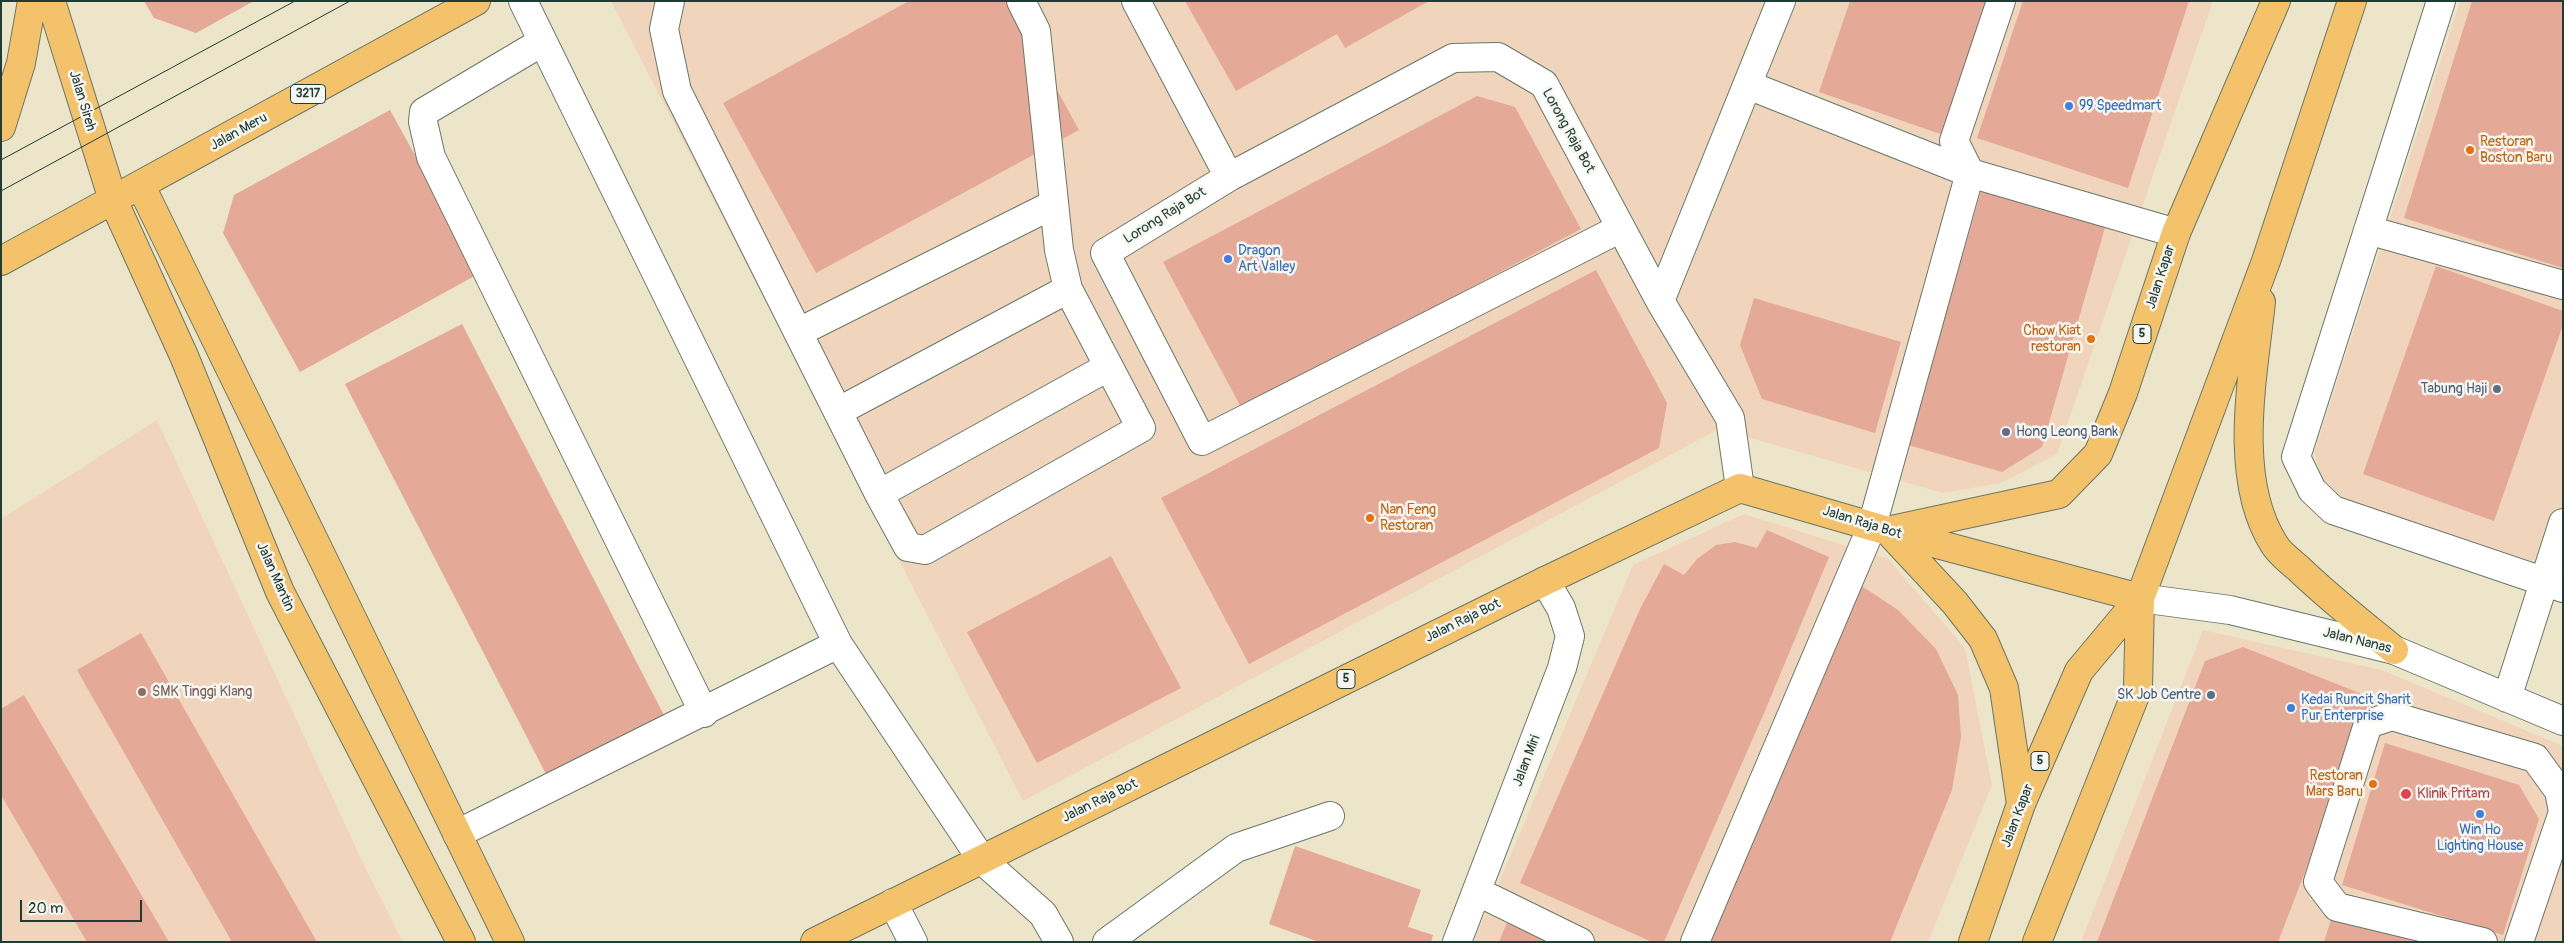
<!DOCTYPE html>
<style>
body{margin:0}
#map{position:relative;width:2564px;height:943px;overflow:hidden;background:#ede5c9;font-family:Pangolin,sans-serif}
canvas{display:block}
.frame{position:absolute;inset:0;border:2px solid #1f3d34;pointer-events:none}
.scale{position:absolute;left:20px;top:900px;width:122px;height:22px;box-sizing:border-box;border:2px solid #1f3d34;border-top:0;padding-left:6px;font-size:15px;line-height:18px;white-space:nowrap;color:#1f3d34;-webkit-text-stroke:4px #f6f6f2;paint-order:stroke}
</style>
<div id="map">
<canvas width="2564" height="943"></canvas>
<div class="frame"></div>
<div class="scale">20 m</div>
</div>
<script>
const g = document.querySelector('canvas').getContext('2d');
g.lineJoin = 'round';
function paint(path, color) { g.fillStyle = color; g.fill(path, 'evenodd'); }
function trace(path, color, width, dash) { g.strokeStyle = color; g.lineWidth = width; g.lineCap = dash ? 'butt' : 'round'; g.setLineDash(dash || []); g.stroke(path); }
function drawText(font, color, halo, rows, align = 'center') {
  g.font = font + ' Pangolin,sans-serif'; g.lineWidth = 5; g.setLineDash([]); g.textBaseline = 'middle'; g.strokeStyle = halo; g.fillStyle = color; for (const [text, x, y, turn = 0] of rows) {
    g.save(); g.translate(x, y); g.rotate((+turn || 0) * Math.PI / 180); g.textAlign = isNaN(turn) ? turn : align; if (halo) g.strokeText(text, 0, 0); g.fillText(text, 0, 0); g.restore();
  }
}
const built = new Path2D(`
 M611,1H2213L2057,454L2001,483L1943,493L1719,429L1023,801Z
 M2460,1H2563V573L2342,498L2322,479L2314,453Z
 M157,420L364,865L403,942H1V519Z
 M1744,514L1888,559L1965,648L1992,785L1928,942H1474L1633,565Z
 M2203,630L2382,670L2563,746V942H2081Z`);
const building = new Path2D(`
 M144,1H254L196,33L154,18Z
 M909,1H1008L1079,130L816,273L723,103Z
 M1185,1H1429L1345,48L1337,34L1236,91Z
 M1850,1H1998L1952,138L1819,92Z
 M2023,1H2189L2128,188L1977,138Z
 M2472,1H2563V268L2404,218Z
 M1477,96L1515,107L1581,229L1242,409L1163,262Z
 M390,110L480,273L300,372L223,233L234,195Z
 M1984,181L2108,217L2042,447L2002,472L1908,445Z
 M2436,266L2563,311V325L2494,521L2363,474Z
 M1596,270L1667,403L1659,448L1249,664L1161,498Z
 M1754,298L1901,342L1875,433L1762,399L1740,345Z
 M462,324L668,723L550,782L345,384Z
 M1767,530L1829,557L1767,706L1664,942H1652L1520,883L1640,609L1664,564L1684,575L1697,559L1716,545L1735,542L1757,548Z
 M1111,556L1181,688L1037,763L967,632Z
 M1857,583L1898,610L1936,649L1958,695L1961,737L1952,790L1896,927L1890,942H1709Z
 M141,633L317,942H232L77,670Z
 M2243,647L2372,698L2278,942H2097L2205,661Z
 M24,695L169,942H87L1,795V709Z
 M2385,743L2519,785L2539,819L2503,935L2342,885Z
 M1295,846L1421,890L1408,927L1433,935L1431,942H1319L1269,924Z
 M2332,916L2413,941V942H2324Z
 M1507,922L1554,942H1499Z`);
const minor = new Path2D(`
 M523,1L838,644L982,860L1043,914L1059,942
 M670,1L664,29L677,91L879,494L908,547L925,550L1141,428L1068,289L1059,250L1036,31L1021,1
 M1136,1L1229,177
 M2441,1L2296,457L2312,490L2333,510L2563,588
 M542,42L424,112L423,122L431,157L704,713
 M1748,85L1970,173L2176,233
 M1621,228L1202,441L1105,253L1229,177L1453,58L1498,57L1544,84L1660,301L1730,418L1740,488
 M2368,230L2563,285
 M1660,301L1781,1
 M799,332L1054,204
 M839,411L1068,289
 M879,494L1108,367
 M2140,598L2230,610L2394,650L2563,721
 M2507,698L2563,523
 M457,834L838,644
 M1478,892L1580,942
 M893,903L913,942
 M1107,942L1236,848L1330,816
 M1457,942L1562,668L1570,636L1561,608L1545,581
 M1695,942L1872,526L1970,173L1954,141L2001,1
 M2483,942L2337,907L2318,882L2368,724L2392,716L2535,758L2559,791L2563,812L2519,942`);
const highway = new Path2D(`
 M51,1L113,200L184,356L280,592L461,942
 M1,127L21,63L32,1
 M141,186L510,942
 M1,261L476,1
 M2261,302C2253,377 2232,478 2274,544C2279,553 2290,561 2298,568C2328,597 2361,623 2394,650
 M1892,530L2059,494L2098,454L2123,393L2176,233L2276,1
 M1888,531L1955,603L1983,639L2004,688L2021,804
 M815,942L1545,581L1740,488L1888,531L2140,598
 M1973,942L2021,804L2079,671L2140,598
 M2037,942L2138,688L2140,598L2266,261L2352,1`);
const tram = new Path2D(`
 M1,160L295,1
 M1,191L350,1`);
const markers = [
 [2069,106,5,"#3f7fe0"],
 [2470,150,5,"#e8710a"],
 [1228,259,5,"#3f7fe0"],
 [2091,339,5,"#e8710a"],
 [2497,389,5,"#5c6f8a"],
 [2006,432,5,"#5c6f8a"],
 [1370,518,5,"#e8710a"],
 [142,692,5,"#8d6e63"],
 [2211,695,5,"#5c6f8a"],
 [2291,708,5,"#3f7fe0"],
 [2373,784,5,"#e8710a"],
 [2406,794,6,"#e0444e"],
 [2480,814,5,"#3f7fe0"]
];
const shields = [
 [308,94,35],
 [2142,334,18],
 [1346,679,18],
 [2040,761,18]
];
const shieldNames = [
 ["3217",308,94],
 ["5",2142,334],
 ["5",1346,679],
 ["5",2040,761]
];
const streetNames = [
 ["Jalan Sireh",82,101,73],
 ["Lorong Raja Bot",1568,131,61],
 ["Jalan Meru",239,132,-29],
 ["Lorong Raja Bot",1165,216,-32],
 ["Jalan Kapar",2161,277,-72],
 ["Jalan Raja Bot",1862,523,17],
 ["Jalan Mantin",275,577,66],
 ["Jalan Raja Bot",1463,621,-26],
 ["Jalan Nanas",2357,641,14],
 ["Jalan Miri",1527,761,-69],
 ["Jalan Raja Bot",1100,801,-26],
 ["Jalan Kapar",2018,816,-69]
];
const shopNames = [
 ["99 Speedmart",2079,106],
 ["Dragon",1238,251],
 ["Art Valley",1238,267],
 ["Kedai Runcit Sharit",2301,700],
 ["Pur Enterprise",2301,716],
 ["Win Ho",2480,830,"center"],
 ["Lighting House",2480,846,"center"]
];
const foodNames = [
 ["Restoran",2480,142],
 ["Boston Baru",2480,158],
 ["Chow Kiat",2081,331,"right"],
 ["restoran",2081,347,"right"],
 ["Nan Feng",1380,510],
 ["Restoran",1380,526],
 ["Restoran",2363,776,"right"],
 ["Mars Baru",2363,792,"right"]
];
const serviceNames = [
 ["Tabung Haji",2487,389],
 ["Hong Leong Bank",2016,432,"left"],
 ["SK Job Centre",2201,695]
];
const educationNames = [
 ["SMK Tinggi Klang",152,692]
];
const healthNames = [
 ["Klinik Pritam",2417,794]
];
paint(built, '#f0d5bc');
paint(building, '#e4a997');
trace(minor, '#677868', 30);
trace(highway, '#677868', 30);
trace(minor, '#fff', 28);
trace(highway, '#f4c26a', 28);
trace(tram, '#1f3d34', 1);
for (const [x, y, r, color] of markers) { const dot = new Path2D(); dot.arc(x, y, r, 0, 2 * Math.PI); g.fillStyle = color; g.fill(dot); trace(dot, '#f6f6f2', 2); }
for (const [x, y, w] of shields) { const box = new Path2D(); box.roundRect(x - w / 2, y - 9.5, w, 19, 4); g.fillStyle = '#f6f6f2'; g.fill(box); trace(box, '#1f3d34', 1); }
drawText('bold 12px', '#1f3d34', null, shieldNames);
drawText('14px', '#1f3d34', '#f6f6f2', streetNames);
drawText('14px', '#366cbe', '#f6f6f2', shopNames, 'left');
drawText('14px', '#c56008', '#f6f6f2', foodNames, 'left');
drawText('14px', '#4e5e75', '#f6f6f2', serviceNames, 'right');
drawText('14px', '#785e54', '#f6f6f2', educationNames, 'left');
drawText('14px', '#be3a42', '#f6f6f2', healthNames, 'left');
</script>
